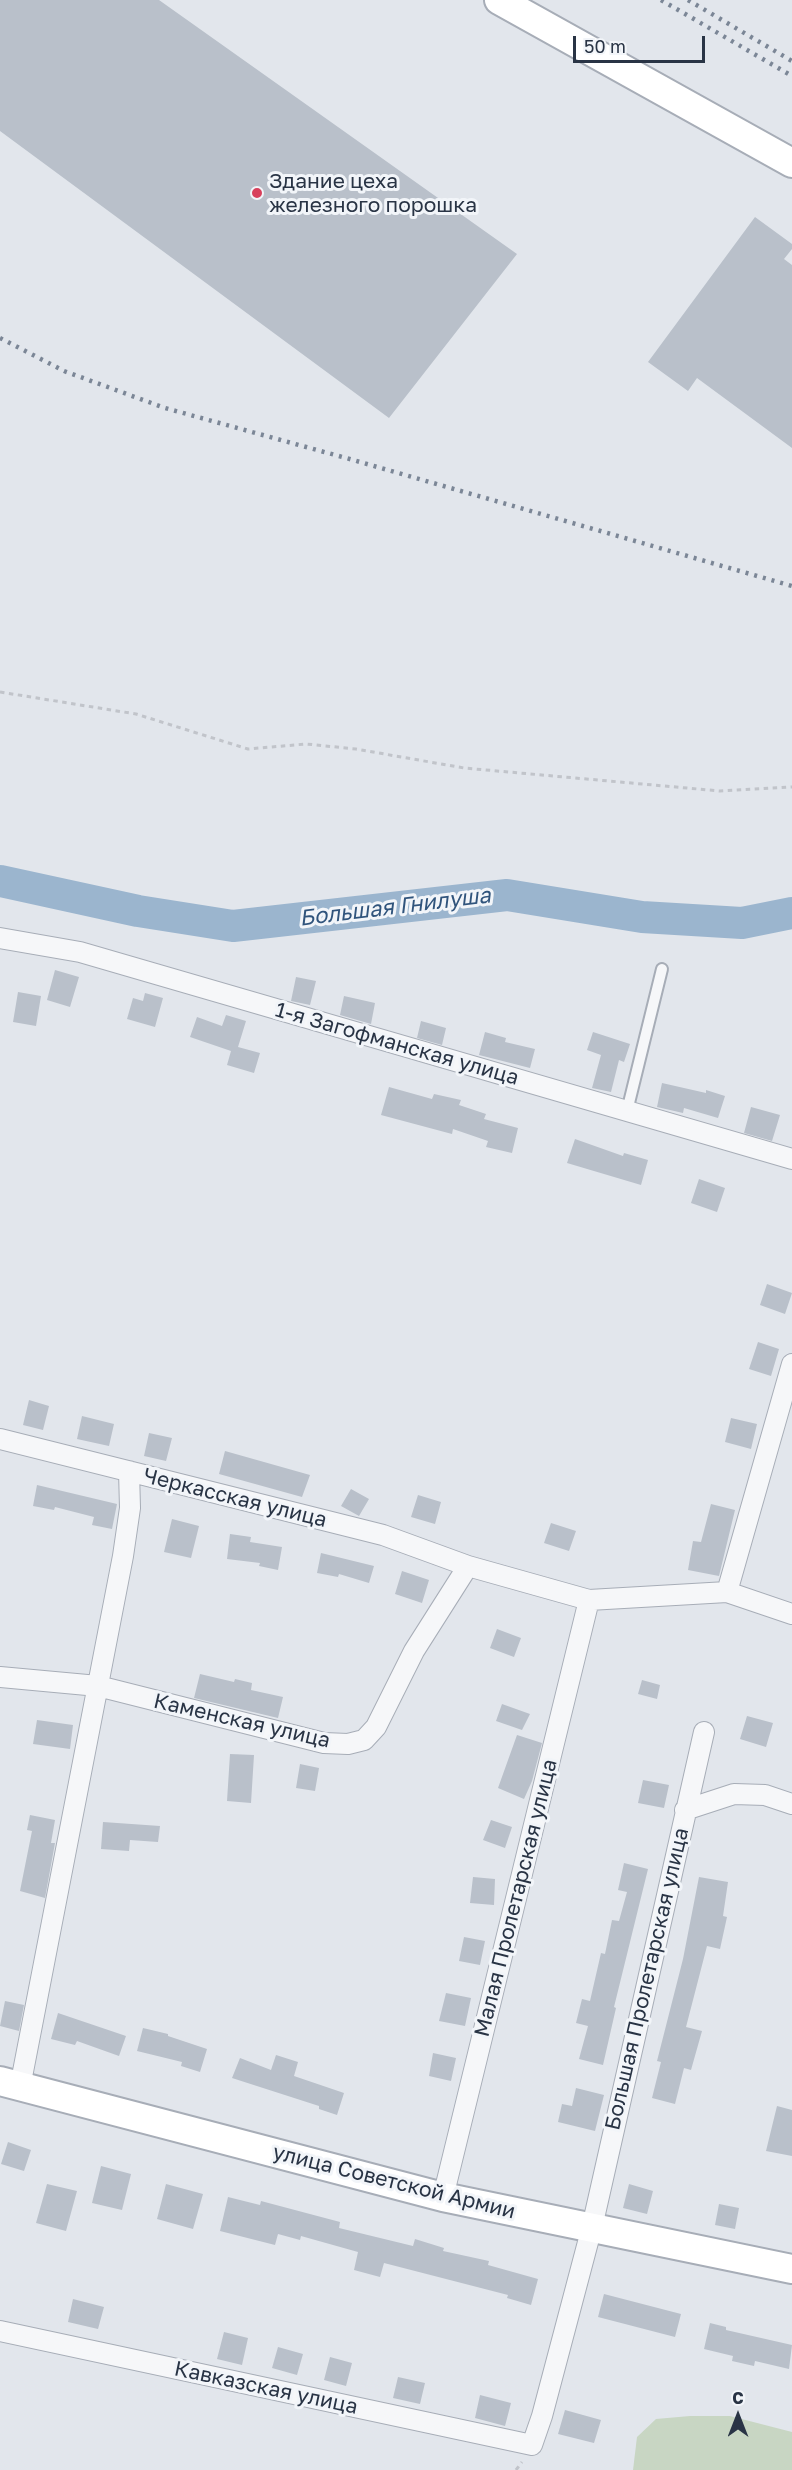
<!DOCTYPE html>
<meta charset="utf-8">
<style>
body{margin:0}
#map{position:relative;width:792px;height:2470px;overflow:hidden;background:#e2e6ec;font-family:"Golos Text",sans-serif}
canvas{display:block}
.north{position:absolute;left:708px;top:2386px;width:60px;height:60px;-webkit-text-stroke:4px #f2f5f9;paint-order:stroke;rotate:0deg;font-size:16px;font-weight:700;line-height:24px;text-align:center;color:#293445}
.north::after{content:'';display:block;margin:auto;width:21px;height:27px;background:#293445;clip-path:polygon(50% 0,100% 100%,50% 72%,0 100%)}
.scale{position:absolute;left:573px;top:36px;width:132px;height:27px;box-sizing:border-box;border:3px solid #293445;border-top:0;padding-left:8px;font-size:18px;line-height:21px;white-space:nowrap;color:#293445;-webkit-text-stroke:4px #f2f5f9;paint-order:stroke}
</style>
<div id="map">
<canvas width="792" height="2470"></canvas>
<div class="north">С</div>
<div class="scale">50 m</div>
</div>
<script>
const g = document.querySelector('canvas').getContext('2d');
g.lineJoin = 'round';
function paint(path, color) { g.fillStyle = color; g.fill(path, 'evenodd'); }
function trace(path, color, width, dash) { g.strokeStyle = color; g.lineWidth = width; g.lineCap = dash ? 'butt' : 'round'; g.setLineDash(dash || []); g.stroke(path); }
function drawText(font, color, halo, rows, align = 'center') {
  g.font = font + ' "Golos Text",sans-serif'; g.lineWidth = 6; g.setLineDash([]); g.textBaseline = 'middle'; g.strokeStyle = halo; g.fillStyle = color; for (const [text, x, y, turn = 0] of rows) {
    g.save(); g.translate(x, y); g.rotate((+turn || 0) * Math.PI / 180); g.textAlign = isNaN(turn) ? turn : align; if (halo) g.strokeText(text, 0, 0); g.fillText(text, 0, 0); g.restore();
  }
}
const green = new Path2D(`
 M690,2416H730L792,2432V2470H633L637,2437L656,2419Z`);
const river = new Path2D(`
 M0,881L138,911L233,926L507,895L642,917L742,923L792,913`);
const building = new Path2D(`
 M0,0H159L517,254L389,418L0,131Z
 M755,217L792,244V249L784,259L792,265V448L697,378L688,391L648,362Z
 M55,970L79,977L70,1007L47,1000Z
 M296,977L316,981L310,1005L291,1001Z
 M18,992L41,996L36,1026L13,1022Z
 M145,993L163,998L155,1027L127,1019L133,998L143,1001Z
 M344,996L375,1003L371,1024L340,1015Z
 M226,1015L246,1021L238,1047L260,1053L254,1073L227,1065L231,1051L190,1037L197,1017L222,1026Z
 M421,1021L446,1028L442,1045L417,1038Z
 M485,1032L506,1038L505,1042L535,1049L530,1068L479,1055Z
 M593,1032L630,1044L624,1062L619,1060L611,1092L592,1088L601,1055L587,1050Z
 M662,1083L706,1093V1090L725,1096L718,1118L684,1108L683,1113L657,1107Z
 M389,1087L432,1099L434,1094L461,1100L459,1105L486,1114L484,1119L518,1128L512,1153L486,1147L488,1141L453,1129L452,1134L381,1115Z
 M751,1107L780,1115L772,1141L744,1133Z
 M575,1139L623,1156L624,1153L648,1160L641,1185L567,1163Z
 M699,1179L725,1188L717,1212L691,1203Z
 M767,1284L792,1293L785,1314L760,1305Z
 M758,1342L779,1349L771,1376L749,1369Z
 M29,1400L49,1406L43,1430L23,1425Z
 M82,1416L114,1424L109,1446L77,1439Z
 M731,1418L757,1424L751,1449L725,1442Z
 M149,1433L172,1438L166,1461L144,1456Z
 M225,1451L310,1475L302,1497L219,1474Z
 M37,1485L117,1504L112,1529L92,1525L94,1517L55,1507L54,1510L33,1506Z
 M351,1489L369,1499L359,1516L341,1506Z
 M418,1495L441,1502L435,1524L411,1517Z
 M711,1504L735,1510L719,1576L688,1570L693,1541L701,1542Z
 M172,1519L199,1526L191,1558L164,1552Z
 M551,1523L576,1531L569,1551L544,1543Z
 M230,1534L251,1537L250,1542L282,1547L278,1570L259,1566L260,1563L227,1559Z
 M321,1553L374,1566L369,1583L339,1574L338,1577L317,1573Z
 M402,1571L429,1580L422,1603L395,1594Z
 M497,1629L521,1638L514,1657L490,1648Z
 M200,1674L234,1682L235,1679L252,1683L251,1690L283,1697L278,1718L194,1698Z
 M642,1680L660,1685L657,1699L638,1694Z
 M502,1704L530,1714L522,1730L496,1721Z
 M747,1716L773,1723L766,1747L740,1739Z
 M37,1720L73,1725L70,1749L33,1744Z
 M517,1735L542,1743L532,1781L524,1799L498,1788Z
 M230,1754L254,1755L251,1803L227,1801Z
 M300,1764L319,1768L315,1791L296,1788Z
 M643,1780L669,1785L664,1808L638,1803Z
 M30,1815L55,1820L51,1843H55L45,1898L20,1891L32,1831L27,1830Z
 M491,1820L512,1827L505,1848L483,1840Z
 M103,1822L160,1826L158,1842L130,1840L129,1851L101,1849Z
 M624,1863L648,1869L614,2007L616,2008L603,2065L579,2059L588,2026L576,2023L582,1999L590,2001L601,1953L605,1954L612,1920L619,1921L627,1892L618,1890Z
 M473,1877L495,1879L494,1905L470,1903Z
 M699,1877L728,1882L723,1916L727,1917L720,1949L707,1946L686,2027L702,2031L691,2070L684,2068L675,2104L652,2098L661,2062L657,2061L683,1959Z
 M464,1937L485,1941L480,1965L459,1961Z
 M446,1993L471,1998L465,2026L439,2021Z
 M5,2001L24,2005L19,2031L0,2026Z
 M58,2013L126,2036L119,2056L77,2041L75,2045L51,2039Z
 M143,2028L168,2034V2036L207,2049L200,2072L181,2066L182,2062L137,2051Z
 M433,2053L456,2058L451,2081L429,2076Z
 M276,2055L298,2062L294,2076L344,2093L337,2115L319,2109V2106L232,2078L240,2058L271,2070Z
 M576,2088L604,2095L595,2131L558,2122L562,2104L572,2106Z
 M777,2106L792,2110V2156L766,2151Z
 M8,2142L31,2150L24,2171L1,2164Z
 M101,2166L131,2174L122,2210L92,2203Z
 M47,2184L77,2191L66,2231L36,2223Z
 M166,2184L203,2194L193,2229L157,2219Z
 M629,2184L653,2191L647,2214L623,2208Z
 M228,2197L260,2205L261,2201L340,2222L339,2228L413,2246L415,2239L444,2248L443,2251L489,2261L488,2265L538,2279L531,2305L507,2298L508,2295L384,2263L380,2277L354,2270L358,2252L301,2236L300,2240L278,2234L275,2245L220,2231Z
 M719,2204L739,2208L735,2229L715,2225Z
 M604,2294L681,2314L675,2337L598,2317Z
 M73,2299L104,2307L98,2329L68,2322Z
 M710,2323L726,2327V2330L792,2345L789,2369L755,2361L754,2366L732,2361L733,2356L704,2349Z
 M224,2332L248,2338L242,2365L217,2359Z
 M278,2347L303,2354L297,2375L272,2368Z
 M330,2357L352,2363L346,2386L324,2380Z
 M398,2377L425,2383L420,2404L393,2398Z
 M480,2395L511,2403L505,2426L475,2418Z
 M565,2410L601,2420L594,2443L558,2434Z`);
const path = new Path2D(`
 M0,692L136,714L248,749L306,744L356,749L464,768L720,791L792,787
 M516,2470L522,2462`);
const service = new Path2D(`
 M627,1111L662,969`);
const minor = new Path2D(`
 M0,938L80,952L792,1159
 M0,1439L383,1535L468,1566L589,1600L727,1592L792,1614
 M727,1592L792,1364
 M0,1677L98,1686L324,1743L348,1744L364,1740L376,1727L414,1651L468,1566
 M685,1810L734,1794L765,1795L792,1804
 M20,2087L123,1556L130,1508L129,1471
 M443,2197L589,1600
 M0,2331L532,2445L542,2416L592,2227L704,1732`);
const secondary = new Path2D(`
 M499,0L792,163
 M0,2081L443,2197L792,2269`);
const rail = new Path2D(`
 M661,0L792,76
 M688,0L792,61
 M0,338L64,371L165,408L346,458L792,586`);
const markers = [
 [257,193,6,"#d8405c"]
];
const poiNames = [
 ["Здание цеха",269,181],
 ["железного порошка",269,205]
];
const streetNames = [
 ["1-я Загофманская улица",397,1044,16],
 ["Черкасская улица",235,1498,14],
 ["Каменская улица",242,1721,13],
 ["Малая Пролетарская улица",516,1898,-76],
 ["Большая Пролетарская улица",647,1979,-77],
 ["улица Советской Армии",394,2182,14],
 ["Кавказская улица",266,2388,12]
];
const waterNames = [
 ["Большая Гнилуша",395,907,-7]
];
paint(green, '#c8d6c3');
trace(river, '#9bb5ce', 32);
paint(building, '#b9c0ca');
trace(service, '#a7adb7', 14);
trace(minor, '#a7adb7', 22);
trace(secondary, '#a7adb7', 32);
trace(path, '#c1c4ca', 3, [4.5, 4.5]);
trace(service, '#f6f7f9', 10);
trace(minor, '#f6f7f9', 20);
trace(secondary, '#fff', 28);
trace(rail, '#7b8696', 4.5, [3, 6]);
for (const [x, y, r, color] of markers) { const dot = new Path2D(); dot.arc(x, y, r, 0, 2 * Math.PI); g.fillStyle = color; g.fill(dot); trace(dot, '#f2f5f9', 2); }
drawText('21px', '#293445', '#f2f5f9', poiNames, 'left');
drawText('21px', '#293445', '#f2f5f9', streetNames);
drawText('italic 22px', '#30547c', '#f2f5f9', waterNames);
</script>
